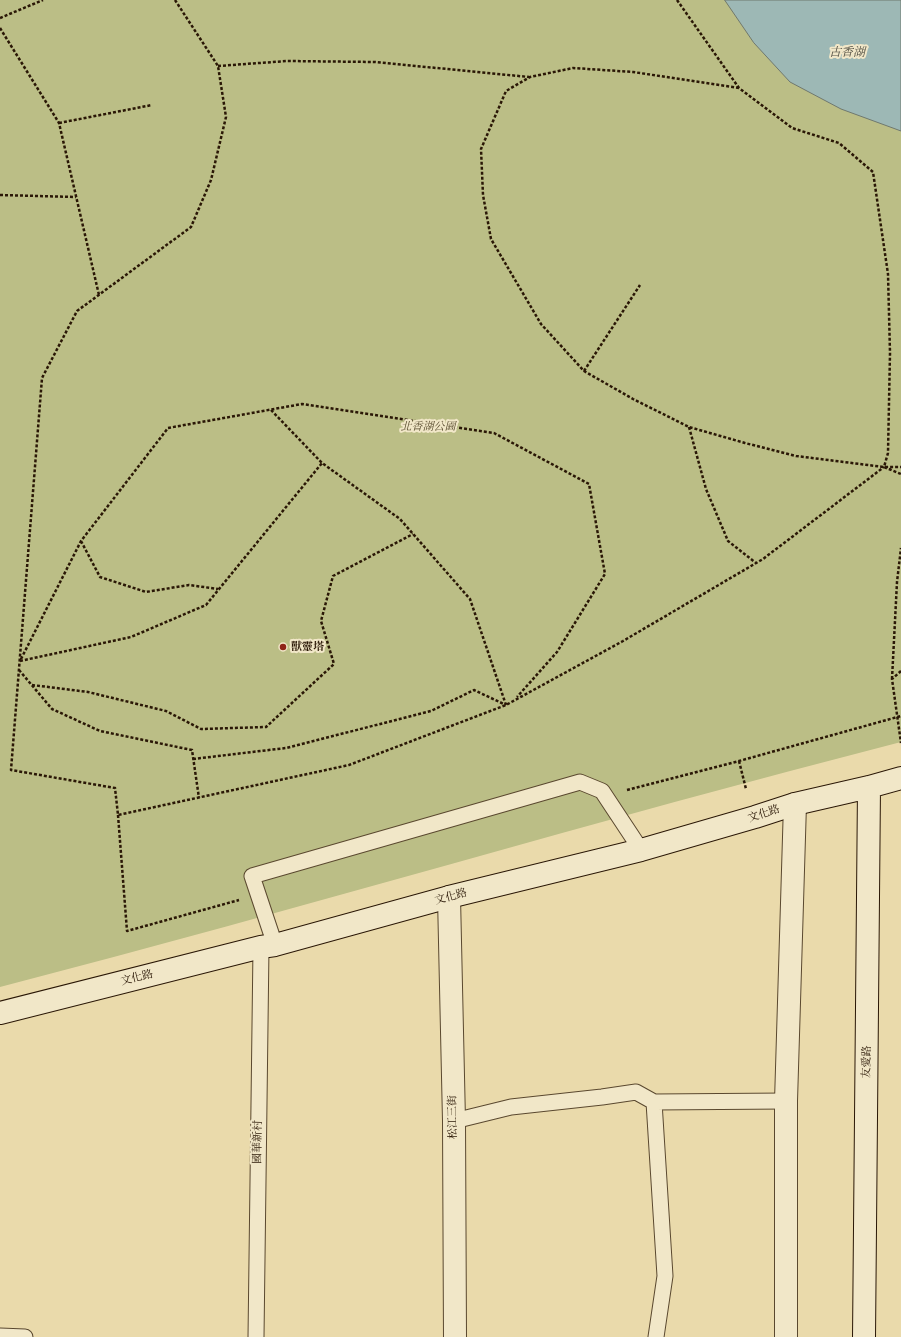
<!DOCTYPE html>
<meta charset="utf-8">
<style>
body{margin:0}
canvas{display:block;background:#eadaab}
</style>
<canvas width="901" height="1337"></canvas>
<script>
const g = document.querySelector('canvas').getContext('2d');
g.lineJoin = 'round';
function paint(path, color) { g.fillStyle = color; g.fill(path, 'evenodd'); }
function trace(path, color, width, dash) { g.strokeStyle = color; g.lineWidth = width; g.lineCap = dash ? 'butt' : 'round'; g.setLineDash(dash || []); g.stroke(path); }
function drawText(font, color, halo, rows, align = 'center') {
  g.font = font + ' "Old Standard TT","Noto Serif TC",serif'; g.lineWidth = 4; g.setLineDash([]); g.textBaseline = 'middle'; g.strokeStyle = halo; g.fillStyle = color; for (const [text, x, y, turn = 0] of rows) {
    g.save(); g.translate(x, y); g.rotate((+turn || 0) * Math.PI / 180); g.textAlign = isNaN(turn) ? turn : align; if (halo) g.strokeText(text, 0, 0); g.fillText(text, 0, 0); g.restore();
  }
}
const green = new Path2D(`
 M0,0H901V742C600,819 301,909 0,987Z`);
const water = new Path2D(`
 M725,0H901V131L841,109L790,82L754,43Z`);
const path = new Path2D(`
 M175,0L218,66L226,117L211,180L191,227L77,311L42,378L11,770L115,788L118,815L349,765L506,705L623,641L763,559L884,467
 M677,0L739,88L792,128L839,143L873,172L888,274L890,353L888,453L884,467L901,474
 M0,18L43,0
 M0,28L59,123L99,295
 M218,66L287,61L375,62L529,77
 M739,88L633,72L573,68L530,77L506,91L481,149L483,195L491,239L541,324L584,371L633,399L689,427L745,443L796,456L884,467H901
 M59,123L152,105
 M0,195L76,197
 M584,371L640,285
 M271,410L322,463L400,519L470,599L506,705
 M689,427L706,489L728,541L756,563
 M81,541L100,577L146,592L189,585L218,589
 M21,659L81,541L168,428L302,404L494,433L589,484L605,574L557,652L517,697
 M20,661L131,637L206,605L322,463
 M19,670L52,709L100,731L192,750L199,798
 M901,671L892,679L901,743
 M892,679L897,582L901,548
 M32,685L88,692L166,711L201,729L266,727L334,664L321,621L333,576L413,534
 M193,759L286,748L431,711L474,690L506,705
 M739,761L746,789
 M627,790L739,761L901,716
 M118,815L127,931L239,900`);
const lane = new Path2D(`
 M275,945L252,876L580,782L602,791L641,850
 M654,1102L786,1101
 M454,1121L511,1107L602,1097L636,1092L654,1102L665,1276L656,1337
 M0,1336L25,1337
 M256,1337L261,947`);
const street = new Path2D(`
 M449,897L454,1121L455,1337
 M786,1337V1101L795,804`);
const secondary = new Path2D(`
 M0,1013L261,947L275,945L449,897L641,850L755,817L795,804L869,787L901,778
 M864,1337L869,787`);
const markers = [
 [283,647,4,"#8f2418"]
];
const parkNames = [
 ["北香湖公園",428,427]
];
const poiNames = [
 ["獸靈塔",291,647]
];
const streetNames = [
 ["文化路",764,814,-18],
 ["文化路",451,897,-15],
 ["文化路",137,978,-14],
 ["友愛路",867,1062,-89],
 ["松江三街",453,1117,-91],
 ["國華新村",258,1142,-89]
];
const waterNames = [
 ["古香湖",847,53]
];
paint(green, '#bbbe86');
paint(water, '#9db8b5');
trace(water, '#6f786f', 1);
trace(lane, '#5a482f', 17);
trace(street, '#5a482f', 24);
trace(secondary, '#2a1706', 24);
trace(path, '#2a1706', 2.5, [3, 2]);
trace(lane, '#f1e7c8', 15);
trace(street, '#f1e7c8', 22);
trace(secondary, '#f1e7c8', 22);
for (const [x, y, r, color] of markers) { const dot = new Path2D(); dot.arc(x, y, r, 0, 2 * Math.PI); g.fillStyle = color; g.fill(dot); trace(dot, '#f1e7c8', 1.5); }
drawText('italic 11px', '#56492c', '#f1e7c8', parkNames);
drawText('bold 11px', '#2a1706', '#f1e7c8', poiNames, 'left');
drawText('11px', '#2a1706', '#f1e7c8', streetNames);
drawText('italic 12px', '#524f43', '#f1e7c8', waterNames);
</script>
